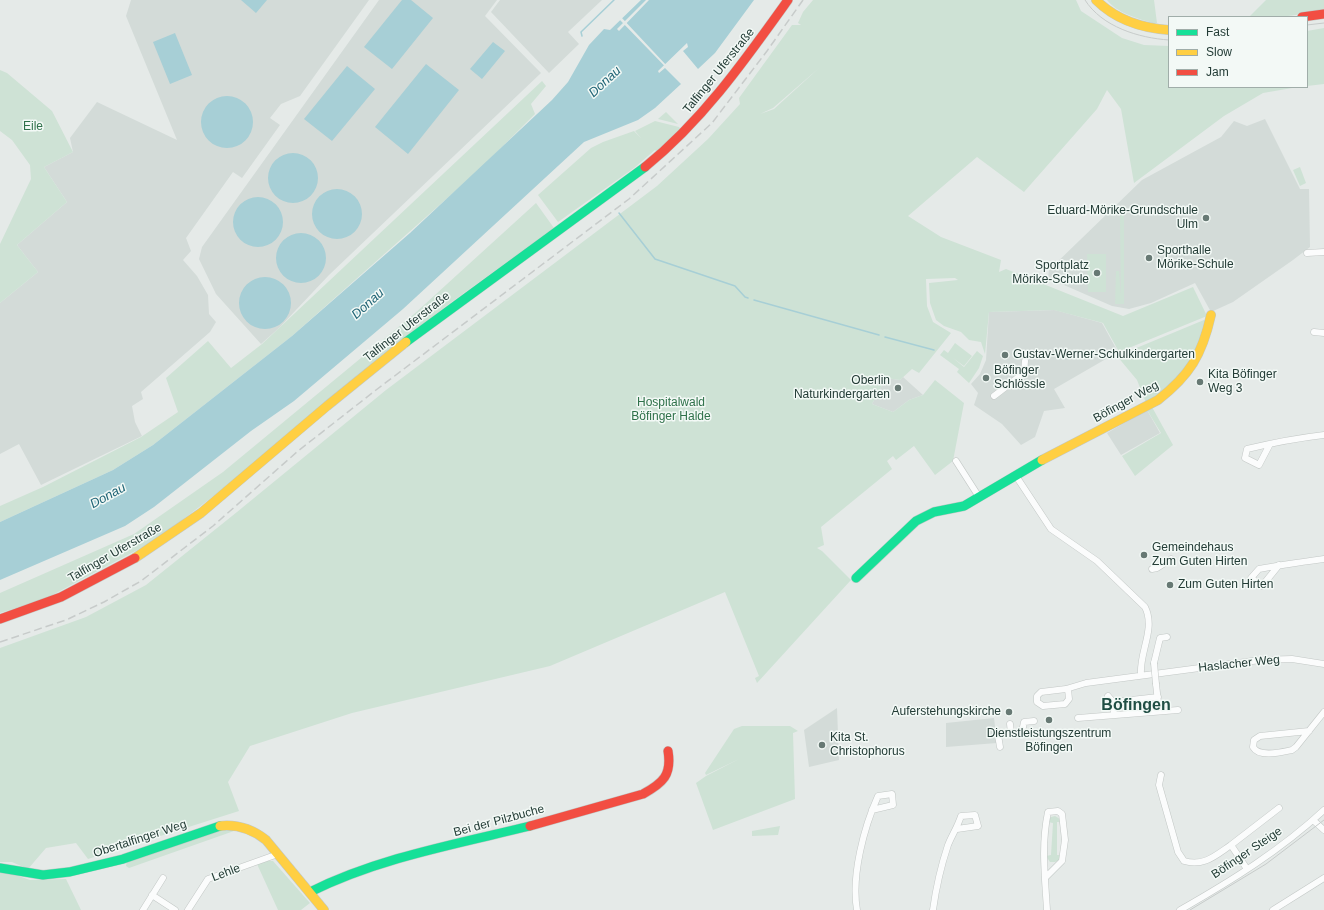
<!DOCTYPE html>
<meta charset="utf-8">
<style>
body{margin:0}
#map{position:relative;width:1324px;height:910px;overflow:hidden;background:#e5eae8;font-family:Arial,sans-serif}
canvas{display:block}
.legend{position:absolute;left:1168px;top:16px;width:140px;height:72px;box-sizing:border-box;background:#f3f9f6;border:1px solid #a0ada9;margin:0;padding:5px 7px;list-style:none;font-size:12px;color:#233c36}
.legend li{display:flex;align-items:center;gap:8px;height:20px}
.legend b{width:20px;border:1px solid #a0ada9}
</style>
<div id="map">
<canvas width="1324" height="910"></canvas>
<ul class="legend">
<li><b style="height:5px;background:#16e098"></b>Fast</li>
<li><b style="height:5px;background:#ffcf43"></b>Slow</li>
<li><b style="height:5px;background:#f24e42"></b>Jam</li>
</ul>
</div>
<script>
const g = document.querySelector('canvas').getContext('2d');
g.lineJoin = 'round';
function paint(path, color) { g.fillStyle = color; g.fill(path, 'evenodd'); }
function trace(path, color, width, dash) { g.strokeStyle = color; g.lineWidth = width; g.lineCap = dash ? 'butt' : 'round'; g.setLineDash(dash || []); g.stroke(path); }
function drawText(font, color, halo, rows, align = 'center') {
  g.font = font + ' Arial,sans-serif'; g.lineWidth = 3; g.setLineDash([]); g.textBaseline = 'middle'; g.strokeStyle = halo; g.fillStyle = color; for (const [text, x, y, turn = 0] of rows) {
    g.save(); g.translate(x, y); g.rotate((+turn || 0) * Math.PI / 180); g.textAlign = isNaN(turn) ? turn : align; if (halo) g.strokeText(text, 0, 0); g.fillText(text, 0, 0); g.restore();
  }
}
const built = new Path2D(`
 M131,0H369L300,96L281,104L270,118L280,125L242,178L233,172L186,238L191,251L183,260L197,276L208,295L209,314L216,322L210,332L141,392L143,399L132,406L135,422L142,436L41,485L19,444L0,454V303L38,272L17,245L67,202L44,167L73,152L70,138L97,102L177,140L126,16Z
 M379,0H497L485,16L541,73L329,275L279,328L261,344L216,294L199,259L202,247Z
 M500,0H602L568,32L579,44L549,73L491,12Z
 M1265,119L1300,189H1309L1310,247L1293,260L1233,302L1211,312L1195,283L1151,303L1129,309L1112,306L1048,278L1049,270L1142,180L1221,137L1234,121L1247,126Z
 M1055,310L1102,323L1118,352L1054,389L1065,408L1044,411L1035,437L1021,445L1002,424L974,405L978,393L971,384L980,374L986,360L989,312Z
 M903,377L923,395L909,400L893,412L872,404L886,378L900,380Z
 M1147,410L1160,433L1121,455L1107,433Z
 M837,708L839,760L809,767L804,730Z
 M994,718L997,743L946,747V723Z`);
const green = new Path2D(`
 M813,0H1076L1081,11L1122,38L1144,45L1169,46V87H1298L1263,93L1224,116L1134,183L1121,109L1107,90L1097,109L1024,192L977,157L908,216L941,237L1001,260L999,272L1006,269L1123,316L1193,287L1207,316L1119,352L1103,323L1054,310L989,312L985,354L981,342L969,340L961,332L944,326L936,320L930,303L929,283L958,280L955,278L926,279L927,306L933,322L951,333L919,373L912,369L900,380L886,378L872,404L893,412L909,400L923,395L935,380L964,403L953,461L935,475L914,446L896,460L893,456L887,461L892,469L821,527L824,545L817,548L822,551L851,580L757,683L755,678L759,676L725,592L550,666L352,713L250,746L228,782L239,811L88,859L76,843L46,848L28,869L12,862H0V648L86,617L146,585L237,512L386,390L657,186L708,139L740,104L739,98L792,25H801L798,23L803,12ZM819,68L774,109L760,114L773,108Z
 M1107,0H1154L1157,23H1152C1137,18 1117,13 1107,0Z
 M1266,0H1324V11L1281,17H1235L1250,16Z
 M1324,28V84L1307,86V31Z
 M0,70L7,73L52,111L73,152L44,167L67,202L17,245L38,272L0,303V244L31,179L30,165L12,140L0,131Z
 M542,81L546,86L531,104L535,114L479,170L292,336L153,445L113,470L0,522V506L43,487L141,437L178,412L166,378L208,341L231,368L262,344Z
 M666,112L678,124L658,119Z
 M655,121L679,127L681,130L658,153L655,150L634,168L558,222L538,195L591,148L603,142L634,131L641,138L635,131Z
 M1300,167L1306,183L1300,186L1293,170Z
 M536,203L554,228L446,306L228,485L156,540L43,600L0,613V593L134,534L223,472L413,315Z
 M1120,214H1124V304H1115L1116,271H1119L1121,297Z
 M1087,254H1106V292H1088Z
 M1204,320L1207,322L1192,364L1172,386L1146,403L1137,380L1117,356Z
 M955,343L972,356L964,366L953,358L964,367L977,351L983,356L979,368L969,383L957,372L959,369L940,355L944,350L948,353Z
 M1152,407L1173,445L1135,476L1122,456L1161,433L1147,410Z
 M742,726H790L798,731L793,733L795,799L713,830L696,783L706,776L739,759L706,775L705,773L734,729Z
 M1055,816L1060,819L1061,822H1057V855H1061L1059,860L1055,862H1050L1046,856L1051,855L1053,823L1048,822L1051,817Z
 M780,826L778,835L752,836V831Z
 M220,829L241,831H234L129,868L126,866L127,861Z
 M267,861H273L310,903L301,910H278L257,864Z
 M0,873H10L30,880L66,879L81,910H0Z`);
const water = new Path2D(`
 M241,0H267L256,13Z
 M402,0H411L433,18L392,69L364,47Z
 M641,0H646L614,32L617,29L619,31L649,0H754L715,53L698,69L683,51L688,47L687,43L658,71L659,73L665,68L681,84L655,108L638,120L584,142L403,309L294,401L251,431L154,507L125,526L0,580V522L113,470L153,445L292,336L410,233L552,100L568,82L589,45L604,29L610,30Z
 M175,33L192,75L170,84L153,42Z
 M493,42L505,51L482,79L470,69Z
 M426,64L459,90L408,154L375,127Z
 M347,66L375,89L332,141L304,119Z
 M201 122a26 26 0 1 1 52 0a26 26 0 1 1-52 0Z
 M268 178a25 25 0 1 1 50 0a25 25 0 1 1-50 0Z
 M312 214a25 25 0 1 1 50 0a25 25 0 1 1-50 0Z
 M233 222a25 25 0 1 1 50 0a25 25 0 1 1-50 0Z
 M276 258a25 25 0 1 1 50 0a25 25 0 1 1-50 0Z
 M239 303a26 26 0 1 1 52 0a26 26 0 1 1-52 0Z`);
const pier = new Path2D(`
 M621,17L683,83L681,87L682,84L619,19Z`);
const stream = new Path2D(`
 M582,36L581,32L614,0
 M619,213L655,259L735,286L745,297L748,298
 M754,300L879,335
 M885,337L934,350`);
const street = new Path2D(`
 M1307,253L1324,252
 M1314,332L1324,333
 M994,396L1024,373L1025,361
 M1270,444L1259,465L1245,458L1247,449C1272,443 1298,438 1324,435
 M956,461L979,497
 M1016,476L1051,529L1097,561L1145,607C1156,629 1139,652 1141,675
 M1279,565L1262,586L1251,578L1259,569C1280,565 1302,562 1324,559
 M1152,569L1157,568L1171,559
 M1154,663L1160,638L1167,637
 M1156,684L1159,711
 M1068,689L1069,699L1065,704L1043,706L1037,702V696L1041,692L1066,689L1086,683L1260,660L1292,659L1324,664
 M1108,696L1113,702L1114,715
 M1113,702L1158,697
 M1078,718L1178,710
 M1010,724L1011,733
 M1309,731L1260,736L1254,740L1253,747C1259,758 1282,752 1292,750L1296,747L1324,712
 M1000,747L998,735L1022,732L1024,722L1034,721
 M1161,775L1159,785L1178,852L1184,861C1204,867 1216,855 1231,845
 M1313,820L1324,830
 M1247,869L1231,845L1279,808
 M1046,877L1062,861L1065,840L1062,814L1058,811L1048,812C1041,845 1045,877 1047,910
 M152,895L175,910
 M143,910L163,878
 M188,910L208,879L278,854
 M857,910C851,876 864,827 878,796L892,794L893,805L872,810
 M933,910C936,888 941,866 948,845C952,835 958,826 961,816L975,815L978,826L957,829
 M1180,910C1231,881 1281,850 1324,810
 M1273,910L1324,878`);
const fast = new Path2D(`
 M406,342L645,167
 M856,578L916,521L934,512L964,506L1042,460
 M0,868L43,875L69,872L123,859L220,826
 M310,892C378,858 456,844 530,826`);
const slow = new Path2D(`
 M1096,0C1116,20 1141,28 1169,30
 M1042,460L1158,400C1190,375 1202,355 1211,315
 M135,558L201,513L327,406L406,342
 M220,826C238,824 252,829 266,840L324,910`);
const jam = new Path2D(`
 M1302,17L1324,14
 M645,167C703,120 745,60 788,0
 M0,619L61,597L135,558
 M530,826L643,794C663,783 672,775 668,751`);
const tram = new Path2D(`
 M1085,0C1102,27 1139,38 1169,40
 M1307,25L1324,23
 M1190,910L1266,864L1324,820`);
const rail = new Path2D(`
 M0,642L66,620L104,602L141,581L213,526L298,451L376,390L629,199L712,123L767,51L803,0`);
const streetBridge = new Path2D(`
 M1154,663L1156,684`);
const markers = [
 [1206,218,4,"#677974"],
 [1149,258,4,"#677974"],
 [1097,273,4,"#677974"],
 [1005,355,4,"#677974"],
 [986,378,4,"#677974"],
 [1200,382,4,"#677974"],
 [898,388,4,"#677974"],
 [1144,555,4,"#677974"],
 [1170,585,4,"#677974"],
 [1009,712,4,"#677974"],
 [1049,720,4,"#677974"],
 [822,745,4,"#677974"]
];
const streetNames = [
 ["Talfinger Uferstraße",719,71,-51],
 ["Talfinger Uferstraße",407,327,-38],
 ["Böfinger Weg",1126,402,-29],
 ["Talfinger Uferstraße",115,553,-30],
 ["Haslacher Weg",1239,664,-6],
 ["Bei der Pilzbuche",499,821,-15],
 ["Obertalfinger Weg",140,839,-18],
 ["Böfinger Steige",1247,853,-34],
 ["Lehle",226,873,-21]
];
const parkNames = [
 ["Eile",33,127],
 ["Hospitalwald",671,403],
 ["Böfinger Halde",671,417]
];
const poiNames = [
 ["Eduard-Mörike-Grundschule",1198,211,"right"],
 ["Ulm",1198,225,"right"],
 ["Sporthalle",1157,251],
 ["Mörike-Schule",1157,265],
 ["Sportplatz",1089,266,"right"],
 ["Mörike-Schule",1089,280,"right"],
 ["Gustav-Werner-Schulkindergarten",1013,355],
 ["Böfinger",994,371],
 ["Schlössle",994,385],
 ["Kita Böfinger",1208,375],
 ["Weg 3",1208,389],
 ["Oberlin",890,381,"right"],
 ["Naturkindergarten",890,395,"right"],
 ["Gemeindehaus",1152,548],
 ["Zum Guten Hirten",1152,562],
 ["Zum Guten Hirten",1178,585],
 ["Auferstehungskirche",1001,712,"right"],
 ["Dienstleistungszentrum",1049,734,"center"],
 ["Böfingen",1049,748,"center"],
 ["Kita St.",830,738],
 ["Christophorus",830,752]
];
const waterNames = [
 ["Donau",605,82,-43],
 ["Donau",368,304,-42],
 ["Donau",108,496,-29]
];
const districtNames = [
 ["Böfingen",1136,706]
];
paint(built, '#d3dbd8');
paint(green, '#cee2d5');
paint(water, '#a7cfd6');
paint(pier, '#e5eae8');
trace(stream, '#a7cfd6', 1.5);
trace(street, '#c2c7c5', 7);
trace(fast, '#c0c7c5', 10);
trace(slow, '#c0c7c5', 10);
trace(jam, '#c0c7c5', 10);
trace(street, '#fbfcfc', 6);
trace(fast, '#16e098', 9);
trace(slow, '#ffcf43', 9);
trace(jam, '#f24e42', 9);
trace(tram, '#c7cbca', 1);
trace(rail, '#c7cbca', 1.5, [8, 4]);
trace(streetBridge, '#c2c7c5', 7, []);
trace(streetBridge, '#fbfcfc', 6);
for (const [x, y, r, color] of markers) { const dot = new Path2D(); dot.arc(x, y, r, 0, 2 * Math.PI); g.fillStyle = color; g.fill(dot); trace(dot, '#f3f9f6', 1.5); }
drawText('12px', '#233c36', '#f3f9f6', streetNames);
drawText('12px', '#2f714a', '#f3f9f6', parkNames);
drawText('12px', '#233c36', '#f3f9f6', poiNames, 'left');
drawText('italic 13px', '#206576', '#f3f9f6', waterNames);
drawText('bold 16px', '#204e44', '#f3f9f6', districtNames);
</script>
